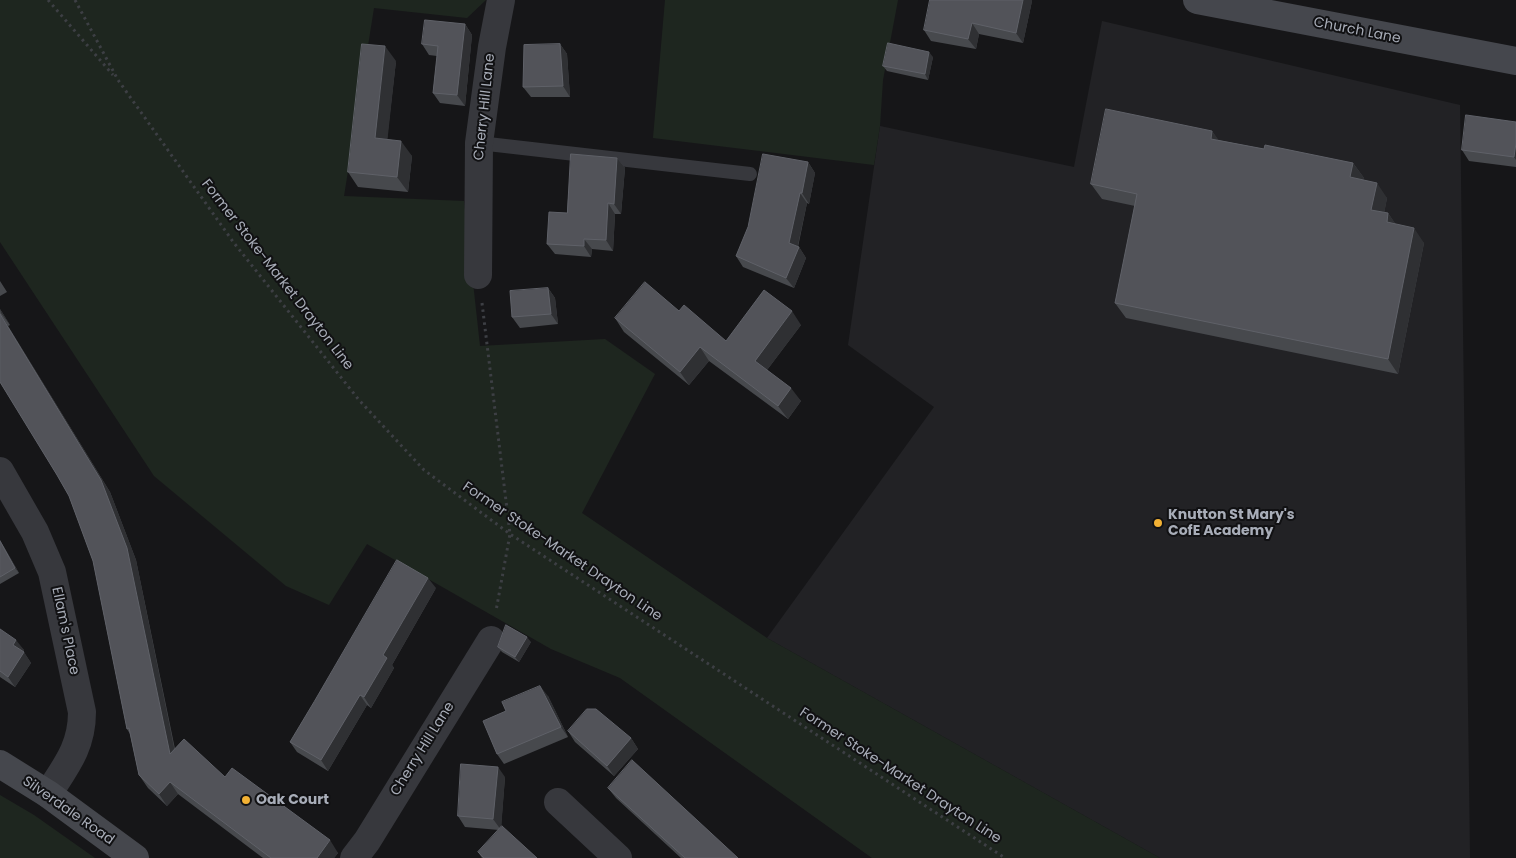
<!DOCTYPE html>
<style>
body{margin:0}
canvas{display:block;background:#161618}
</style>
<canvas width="1516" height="858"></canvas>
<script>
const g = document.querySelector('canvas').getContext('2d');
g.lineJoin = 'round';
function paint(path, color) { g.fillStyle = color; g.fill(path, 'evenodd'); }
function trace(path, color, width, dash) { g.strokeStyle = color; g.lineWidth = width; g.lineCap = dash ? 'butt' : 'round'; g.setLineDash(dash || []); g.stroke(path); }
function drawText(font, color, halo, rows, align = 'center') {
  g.font = font + ' Poppins,sans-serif'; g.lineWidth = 4; g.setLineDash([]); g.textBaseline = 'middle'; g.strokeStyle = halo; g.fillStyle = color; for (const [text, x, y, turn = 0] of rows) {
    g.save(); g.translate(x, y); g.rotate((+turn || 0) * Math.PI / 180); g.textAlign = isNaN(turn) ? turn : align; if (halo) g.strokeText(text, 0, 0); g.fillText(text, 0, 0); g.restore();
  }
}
const built = new Path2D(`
 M1102,21L1460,105L1470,858H1160L767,638L934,407L848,345L880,126L1074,167Z`);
const green = new Path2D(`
 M0,0H486L467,18L374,8L344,196L464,201L480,346L605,339L655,374L582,513L767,638L1160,858H872L620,678L551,649L367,544L329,605L286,586L154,476L0,242Z
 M665,0H898L883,80L880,126L874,165L653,138Z
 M0,795L34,815L95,858H0Z`);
const path = new Path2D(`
 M48,0L113,75
 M75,0L118,80L234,243L359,400L424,470L510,534L1005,858
 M482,303L510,534L496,611`);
const lane = new Path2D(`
 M479,143L750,174`);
const street = new Path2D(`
 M478,275L479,143L492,47L501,0
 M0,471L35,532L52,572L82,712C82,747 66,766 48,794
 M558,802L618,858
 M354,858L367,841L491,640`);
const secondary = new Path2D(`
 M1197,0L1516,61
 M0,764L48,794L135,858`);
const wall = new Path2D(`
 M1032,1L1023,43L979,34L976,49L931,41L924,30Z
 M465,24L472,35L465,106L440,103L433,93L437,56L429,55L422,44Z
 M560,44L567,54L570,97H531L523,87Z
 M933,57L928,80L887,71L883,66Z
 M396,61L387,139L412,156L408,192L358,187L348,172Z
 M1516,122V167L1469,161L1462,150Z
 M1212,131L1218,140L1264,149L1353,163L1364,178L1363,180L1387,198L1384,213H1388L1396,225L1424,243L1398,374L1126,318L1115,303L1135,206L1102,199L1091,184Z
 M617,158L625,168L621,214H615L613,251L592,249L591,257L555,254L547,244L567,213Z
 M808,162L815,173L809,204L807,203L798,247H799L806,258L794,288L743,267L736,256Z
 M0,281L7,292L0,296Z
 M548,288L555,298L558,324L520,328L512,317Z
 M0,309L10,325L8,326L110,492L136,560L175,749L225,777L338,853L334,858H263L178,794L167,806L148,788L139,775L130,734L127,729L93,561L69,496L57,475L0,382Z
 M679,311L726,341L801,325L767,370L801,401L788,419L709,361L689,385L624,332L615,318Z
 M0,540L19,573L0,584Z
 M436,588L392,665L394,668L371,708L367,705L328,771L297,752L290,742Z
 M0,629L24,650L23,651L31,663L15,687L0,677Z
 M531,642L519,662L502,652L498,647Z
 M548,696L568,737L504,764L497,754Z
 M568,731L631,738L638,749L614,776L575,742Z
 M505,777L501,827L537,858H482L478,852L499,830L465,827L458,816Z
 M608,788L738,858H681L616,798Z`);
const shadedWall = new Path2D(`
 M1023,0H1032V1L1023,43L1016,33Z
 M972,23L979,34L976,49L968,39Z
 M465,24L472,35L465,106L457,95Z
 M560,44L567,54L570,97L563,86Z
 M385,46L396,61L386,153L375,138Z
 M929,52L933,57L928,80L925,74Z
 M1212,131L1223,146L1211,139Z
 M401,141L412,156L408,192L397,177Z
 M1516,143V160L1514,157Z
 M617,158L625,168L621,214L614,204Z
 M808,162L815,173L809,204L802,193Z
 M1353,163L1364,178L1361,192L1350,177Z
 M1377,183L1387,198L1382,225L1371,210Z
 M800,193L807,203L796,254L789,243Z
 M608,203L615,214L613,251L606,240Z
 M1388,213L1399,229L1387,222Z
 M1414,228L1424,243L1398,374L1388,359Z
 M584,239L592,249L591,257L584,246Z
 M799,247L806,258L794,288L786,278Z
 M548,288L555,298L558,324L551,314Z
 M0,309L10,325L1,313Z
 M792,311L801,325L764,374L755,361Z
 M0,314L8,326L110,492L136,560L178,767L170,754Z
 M700,347L709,361L689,385L680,372Z
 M791,388L801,401L788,419L778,406Z
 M0,540L19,573L15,568Z
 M428,578L436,588L392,665L394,668L371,708L364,697L383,655Z
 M527,637L531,642L519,662L515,657Z
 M16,640L24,650L20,656L13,645Z
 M24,652L31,663L15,687L8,677Z
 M540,686L548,696L568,737L561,727Z
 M360,695L367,705L328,771L321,760Z
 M631,738L638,749L614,776L607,766Z
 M498,767L505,777L501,830L493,819Z
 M170,782L178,794L167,806L159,794Z
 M330,840L338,853L334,858H317Z`);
const building = new Path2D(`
 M930,0H1023L1016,33L972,23L968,39L924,30Z
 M425,20L465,24L457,95L433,93L438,46L422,44Z
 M888,43L929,52L925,74L883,66Z
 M362,44L385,46L375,138L401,141L397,177L348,172Z
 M560,44L563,86L523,87L524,45Z
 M1106,109L1212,131L1211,139L1264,149L1265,145L1353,163L1350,177L1377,183L1371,210L1388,213L1387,222L1414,228L1388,359L1115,303L1137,194L1091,184Z
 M1466,115L1516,122V143L1514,157L1462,150Z
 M571,154L617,158L614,204L608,203L606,240L584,239V246L547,244L549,212L567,213Z
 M763,154L808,162L802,193H800L789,243L799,247L786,278L736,256L748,227Z
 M645,282L679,311L684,305L726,341L764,290L792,311L755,361L791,388L778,406L700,347L680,372L615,318Z
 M548,288L551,314L512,317L510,291Z
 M0,314L101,480L127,548L170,754L184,739L225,777L232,768L330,840L317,858H271L170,782L159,794L139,775L129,728L127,729L93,561L69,496L57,475L0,382Z
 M0,541L15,568L0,577Z
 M397,560L428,578L383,655L387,658L364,697L360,695L321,760L290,742L314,702Z
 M506,625L527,637L515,657L498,647Z
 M0,629L16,640L13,645L24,652L8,677L0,671Z
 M540,686L561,727L497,754L483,721L506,711L502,702Z
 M587,709H596L631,738L607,766L568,731Z
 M632,760L738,858H685L608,788Z
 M461,764L498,767L493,819L458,816Z
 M502,826L537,858H484L478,852Z`);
const markers = [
 [1158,523,5,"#f2b134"],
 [246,800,5,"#f2b134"]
];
const streetNames = [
 ["Church Lane",1357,31,11],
 ["Cherry Hill Lane",485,107,-84],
 ["Former Stoke-Market Drayton Line",277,275,52],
 ["Former Stoke-Market Drayton Line",562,552,34],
 ["Ellam's Place",65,631,78],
 ["Cherry Hill Lane",423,749,-58],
 ["Former Stoke-Market Drayton Line",900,776,33],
 ["Silverdale Road",68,811,35]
];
const poiNames = [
 ["Knutton St Mary's",1168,515],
 ["CofE Academy",1168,531],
 ["Oak Court",256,800]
];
paint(built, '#222225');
paint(green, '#1e261f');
trace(path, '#3d3f44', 3, [2.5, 4]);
trace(lane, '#37383d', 14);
trace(street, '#37383d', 28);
trace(secondary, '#45474d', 28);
paint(wall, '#47494d');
paint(shadedWall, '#2f3033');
paint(building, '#525359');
trace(building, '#5f6168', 1);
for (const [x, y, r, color] of markers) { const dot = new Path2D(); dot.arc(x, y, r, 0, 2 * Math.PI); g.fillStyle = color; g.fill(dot); trace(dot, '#111113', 2); }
drawText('14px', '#a8adb8', '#111113', streetNames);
drawText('bold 14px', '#a8adb8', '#111113', poiNames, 'left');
</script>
